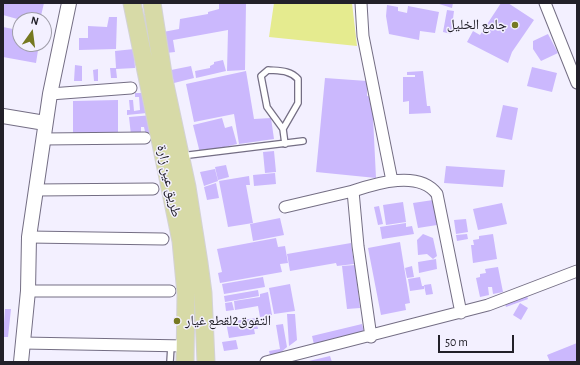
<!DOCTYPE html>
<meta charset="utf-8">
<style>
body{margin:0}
#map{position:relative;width:580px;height:365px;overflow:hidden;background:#f3f0ff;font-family:"Alegreya Sans",sans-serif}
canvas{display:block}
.frame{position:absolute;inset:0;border:4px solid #222029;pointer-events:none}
.north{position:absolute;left:12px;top:12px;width:40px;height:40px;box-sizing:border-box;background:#f3f0ff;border:1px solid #9f9da9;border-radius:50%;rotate:14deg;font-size:11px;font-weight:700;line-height:16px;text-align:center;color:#222029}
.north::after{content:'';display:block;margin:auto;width:14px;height:18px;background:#767921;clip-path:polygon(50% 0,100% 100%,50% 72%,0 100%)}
.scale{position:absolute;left:438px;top:335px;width:76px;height:18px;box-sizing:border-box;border:2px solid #222029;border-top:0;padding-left:5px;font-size:12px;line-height:14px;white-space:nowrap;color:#222029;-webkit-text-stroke:3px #f3f0ff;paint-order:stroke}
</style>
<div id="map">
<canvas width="580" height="365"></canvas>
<div class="frame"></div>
<div class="north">N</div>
<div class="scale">50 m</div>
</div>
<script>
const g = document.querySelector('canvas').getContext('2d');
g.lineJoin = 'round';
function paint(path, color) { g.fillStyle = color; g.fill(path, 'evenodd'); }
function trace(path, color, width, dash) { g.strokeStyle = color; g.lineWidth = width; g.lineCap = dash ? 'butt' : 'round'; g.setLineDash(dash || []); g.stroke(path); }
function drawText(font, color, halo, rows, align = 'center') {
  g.font = font + ' "Alegreya Sans","Noto Naskh Arabic",sans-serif'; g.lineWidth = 3; g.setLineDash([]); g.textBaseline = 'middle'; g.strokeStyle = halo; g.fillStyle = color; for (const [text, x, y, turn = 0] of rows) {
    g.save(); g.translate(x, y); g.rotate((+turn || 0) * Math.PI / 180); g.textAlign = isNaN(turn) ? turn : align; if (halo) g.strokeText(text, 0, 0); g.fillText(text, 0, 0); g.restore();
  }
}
const green = new Path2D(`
 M274,3H352L357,46L269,37Z`);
const building = new Path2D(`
 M3,3H44L40,20H21L3,15Z
 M219,3H246L245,70L227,71L228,30L173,40L175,52L166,53L163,32L179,29L180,19L208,14V12L219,9Z
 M436,3H453L452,8Z
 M501,3H508L534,20L512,52L508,63L467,42L473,31L480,35Z
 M387,5L398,7V11L407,13L408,6L439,12L435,33L420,31L419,40L389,34L386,16Z
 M447,10L454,11L451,34L443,32Z
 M109,17H117L116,49L79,50V38H88V26L107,27Z
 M20,26V44H39L36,63L3,57V27L18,30Z
 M548,34L558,53L541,61L533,49V41Z
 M134,49L135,68L116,69L117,78H111L110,68H116L115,51Z
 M223,60L226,71L196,78L195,71L210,68V66L214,64V62Z
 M75,65L82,66V81H74Z
 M191,66L194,78L174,83L171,70Z
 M532,67L557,73L552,92L527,86Z
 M98,69V81H94L93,70Z
 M246,71L254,119L271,118L274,139L239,144L234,114L194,122L186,84Z
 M423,71L427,106H430L431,113L409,114V101L403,102V77H415V75H407V72Z
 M325,78L367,81V96L372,97L376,178L316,172Z
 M135,93H145L147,113L127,115V110H130L129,100H133L134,111L140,110L139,97H135Z
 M118,100V137H73V101Z
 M503,105L518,108L512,140L496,137Z
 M153,115L156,135L146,136L144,127H141V135H131L129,117Z
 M222,118L225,128L232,126L237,144L200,153L193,125Z
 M274,151L276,172L265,173L263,152Z
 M226,165L229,177L218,180L215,167Z
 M446,166L505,170L503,187L444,183Z
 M215,169L218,181L204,186L200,172Z
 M275,173L276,184L254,186L253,175Z
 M249,176L250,185H246L253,223L228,227L219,181Z
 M216,183L219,198L207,200L204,187Z
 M433,200L437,225L418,228L413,203Z
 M403,202L406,222L386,225L383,205Z
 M502,203L507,224L478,230L473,209Z
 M379,206L383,224L378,225L374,207Z
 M280,218L284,235L253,241L250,224Z
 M466,219L468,232L456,234L454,220Z
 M406,223V227L412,226L414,234L382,239L380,227Z
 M423,234L433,238L437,256L433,259L427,254L418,255L417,240Z
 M467,234L468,239L457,241L456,235Z
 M493,234L497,259L473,263L471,245H474L473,240L479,239V236Z
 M276,238L278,247L285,246L288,263L280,264L282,272L220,283L218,273L222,272L217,249Z
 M400,242L410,303L405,304L406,310L381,315L368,248Z
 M351,243L354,264L337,266L336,263L290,271L287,254Z
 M436,259L437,269L419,273L418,262Z
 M355,265L360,308L347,309L342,266Z
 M412,266L414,277L407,278L405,268Z
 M498,267L503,292L493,294L492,287H488L489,295L480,297L476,278L480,277V274L486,273L485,269Z
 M263,277L265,287L224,294L222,284Z
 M420,277L422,286H424V289L410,291L408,279Z
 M290,284L295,311L274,314L269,288Z
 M431,284L433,294L426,295L424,285Z
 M258,290L259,296L225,302L224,296Z
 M525,291L528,299L506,307L503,299Z
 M268,292L272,315L260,317L258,306L235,310L234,301L260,297V294Z
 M232,302L234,310L226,311L225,303Z
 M520,303L528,308L521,320L513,315Z
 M5,309H11L8,337H3Z
 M287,314H295L297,340L289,346Z
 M256,318L258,329H254L255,334L229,338L226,322Z
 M283,324L287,347L280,353L270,355L269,351L280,349L276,325Z
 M362,324L365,336L315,349L312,336Z
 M236,340L238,349L224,351L222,342Z
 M577,343V362H550L547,355Z
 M330,356L332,362H309V361Z`);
const service = new Path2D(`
 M283,129L298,103V79C290,70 280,71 268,70L261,76L267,107L283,129L285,144
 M181,156L303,141
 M170,362L171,346`);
const minor = new Path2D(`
 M361,3L363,36L392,181
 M545,3L577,83
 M50,94L131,88
 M43,139L145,138
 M36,190L153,189
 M285,207L353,191
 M29,237L163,239
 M28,291H170
 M371,337L358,246L353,191C377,183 419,170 437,194L461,313
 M23,343L186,346
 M266,362L488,305L577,271`);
const tertiary = new Path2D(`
 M3,116L45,123
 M21,362L28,291L29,237L50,94L69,3`);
const primary = new Path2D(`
 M132,3L181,241L186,294L185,362
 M152,3L164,80L187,187L199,263L203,293L206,362`);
const markers = [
 [515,25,4,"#767921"],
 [177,321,4,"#767921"]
];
const poiNames = [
 ["جامع الخليل",507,25],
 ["التفوق2لقطع غيار",185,321,"left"]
];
const streetNames = [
 ["طريق عين زارة",169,181,78]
];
paint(green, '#e5eb8f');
paint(building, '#cbb8fd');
trace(service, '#746e84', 8);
trace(minor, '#746e84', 13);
trace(tertiary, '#746e84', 16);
trace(primary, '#d3d2d4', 19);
trace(service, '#fff', 5.5);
trace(minor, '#fff', 11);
trace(tertiary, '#fff', 14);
trace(primary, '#d7daa7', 17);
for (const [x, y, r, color] of markers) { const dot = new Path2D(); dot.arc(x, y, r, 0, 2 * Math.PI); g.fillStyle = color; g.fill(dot); trace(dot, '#f3f0ff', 1.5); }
drawText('14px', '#222029', '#f3f0ff', poiNames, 'right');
drawText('14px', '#222029', '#f3f0ff', streetNames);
</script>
